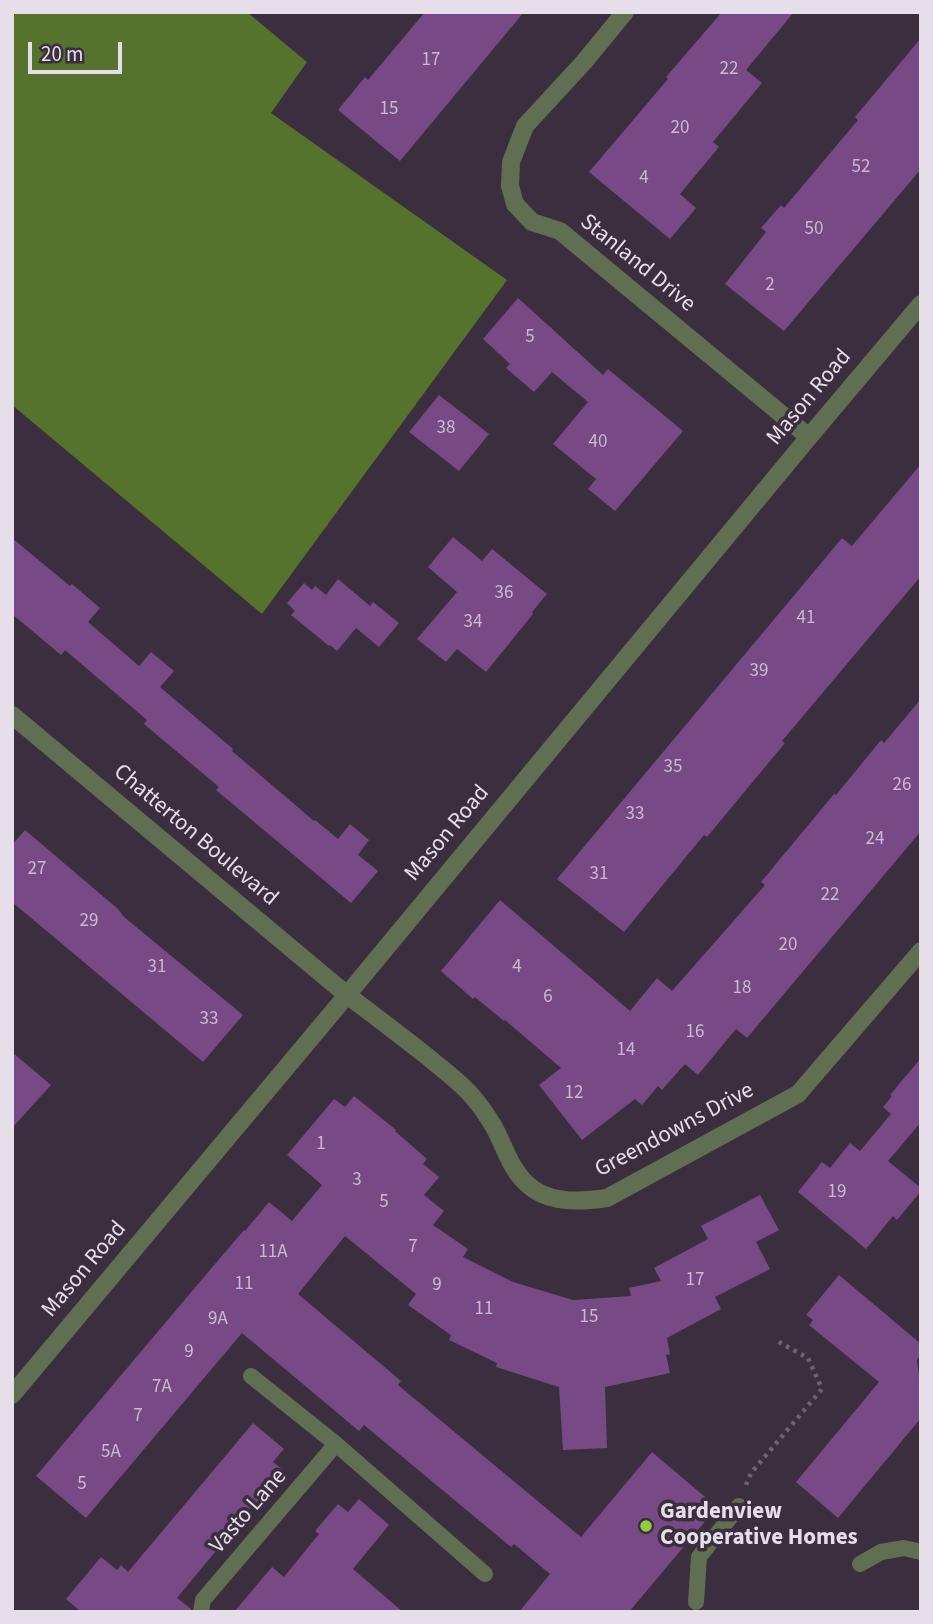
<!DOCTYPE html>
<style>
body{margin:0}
#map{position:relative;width:933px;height:1624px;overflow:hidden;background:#3b2e3f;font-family:"Source Sans 3",sans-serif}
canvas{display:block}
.frame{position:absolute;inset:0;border:14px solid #e6dee9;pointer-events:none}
.scale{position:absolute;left:28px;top:42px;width:94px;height:32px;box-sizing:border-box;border:4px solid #e6dee9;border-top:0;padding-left:9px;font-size:21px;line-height:24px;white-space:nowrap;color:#e6dee9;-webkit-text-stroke:5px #3b2e3f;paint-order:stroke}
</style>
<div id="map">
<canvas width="933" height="1624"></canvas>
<div class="frame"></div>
<div class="scale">20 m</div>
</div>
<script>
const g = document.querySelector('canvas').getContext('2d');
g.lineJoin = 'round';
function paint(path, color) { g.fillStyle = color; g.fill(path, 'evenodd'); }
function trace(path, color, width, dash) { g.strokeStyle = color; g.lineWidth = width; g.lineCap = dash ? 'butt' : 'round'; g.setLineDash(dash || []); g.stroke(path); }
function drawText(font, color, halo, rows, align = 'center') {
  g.font = font + ' "Source Sans 3",sans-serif'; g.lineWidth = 7; g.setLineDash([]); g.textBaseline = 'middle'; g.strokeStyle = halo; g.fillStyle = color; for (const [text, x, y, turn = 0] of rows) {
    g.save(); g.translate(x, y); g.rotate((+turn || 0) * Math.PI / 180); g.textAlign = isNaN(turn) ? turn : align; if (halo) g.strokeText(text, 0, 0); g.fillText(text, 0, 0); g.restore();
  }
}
const forest = new Path2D(`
 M12,12H247L307,62L271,113L507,280L262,614L12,405Z`);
const building = new Path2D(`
 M425,12H524L400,161L338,110L365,77L368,80Z
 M722,12H794L746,70L762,83L713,142L719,147L680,194L696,208L670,239L589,172L668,79L666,77Z
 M921,38V169L784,331L725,284L766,232L761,228L781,205L784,208L858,120L855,117Z
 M518,298L603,375L608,369L683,431L615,511L588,489L596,479L553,444L588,402L552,372L534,392L506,368L510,364L483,339Z
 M439,395L489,434L459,471L409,432Z
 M921,464V576L782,741L785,743L741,796L707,837L704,835L624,932L557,879L842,538L852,546Z
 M453,537L482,561L492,549L547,594L532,612L533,614L486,672L457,649L446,662L417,639L457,592L428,567Z
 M12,538L70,586L72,584L100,608L88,622L139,666L151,652L174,671L160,687L233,749L232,751L314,821L315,820L338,839L350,824L369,840L358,855L378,871L351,903L216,790L219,787L144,724L147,720L65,650L61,655L12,614Z
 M338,579L370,606L373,602L399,623L379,647L356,628L337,651L330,645L329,646L291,615L295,611L287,603L304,583L312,590L315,586L326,595Z
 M921,699V831L747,1038L736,1029L698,1075L685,1064L662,1090L658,1086L642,1105L635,1099L582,1140L539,1085L561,1068L505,1020L504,1021L475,997L473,999L441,971L500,900L630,1011L657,978L672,991L765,885L761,882L834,794L836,795L881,740L884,743Z
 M25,830L118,909L124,917L243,1015L203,1062L12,902V845Z
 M12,1052L51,1085L12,1128Z
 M921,1058V1122L888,1161L921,1188V1191L897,1220L893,1216L866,1249L798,1192L822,1162L830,1168L850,1143L860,1151L891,1114L883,1107L892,1096L890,1095Z
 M354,1096L396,1130L395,1131L427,1159L423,1164L439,1177L424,1195L444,1211L433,1225L468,1249L463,1257L513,1282L573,1300L631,1296L629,1288L661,1281L654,1268L708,1239L701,1226L760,1195L779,1230L756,1242L770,1269L715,1297L721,1309L667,1338L670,1354L666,1355L670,1373L605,1387L607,1448L563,1450L559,1387L496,1367L497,1363L449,1340L451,1335L408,1305L416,1294L345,1236L298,1294L401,1381L398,1385L581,1537L652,1452L717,1507L629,1612H519L550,1574L514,1544L511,1547L364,1425L359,1431L242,1333L86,1518L36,1476L198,1284L244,1230L245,1231L269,1202L292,1221L322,1185L287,1155L334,1099L345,1107Z
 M839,1275L921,1344V1355L917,1360L921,1393V1418L838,1518L796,1482L879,1382L809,1325L813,1320L806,1315Z
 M253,1423L284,1449L273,1462L283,1470L177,1598L191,1609V1612H81L66,1599L101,1557L117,1570L121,1565L128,1572Z
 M359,1499L389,1525L353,1569L403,1612H234L272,1567L284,1577L319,1534L315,1531L338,1504L348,1512Z`);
const path = new Path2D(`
 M746,1485L751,1473L822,1389L808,1358L777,1341`);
const lane = new Path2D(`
 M251,1376L336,1444L485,1574
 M860,1564L881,1552L904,1548L921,1552
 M696,1602L699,1557L739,1506
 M201,1612L203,1600L336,1444`);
const street = new Path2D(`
 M625,12L584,62L525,126L511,162L510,186L515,204L532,222L560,231L809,437
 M12,715L347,995C374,1015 401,1036 428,1057C443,1070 460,1082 472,1096C480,1105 488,1117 494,1127C504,1145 510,1168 526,1183C547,1204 579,1202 607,1198L798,1094L921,951
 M12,1395L347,995L809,437L921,304`);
const markers = [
 [646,1526,7,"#93cc3d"]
];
const numberNames = [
 ["17",431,61],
 ["22",729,70],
 ["15",389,110],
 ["20",680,129],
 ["52",861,168],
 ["4",644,179],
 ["50",814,230],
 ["2",770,286],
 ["5",530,338],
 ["38",446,429],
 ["40",598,443],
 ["36",504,594],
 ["41",806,619],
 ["34",473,623],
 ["39",759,672],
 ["35",673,768],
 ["26",902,786],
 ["33",635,815],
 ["24",875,840],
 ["27",37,870],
 ["31",599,875],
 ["22",830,896],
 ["29",89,922],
 ["20",788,946],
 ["31",157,968],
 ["4",517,968],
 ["18",742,989],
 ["6",548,998],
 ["33",209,1020],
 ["16",695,1033],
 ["14",626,1051],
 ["12",574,1094],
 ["1",321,1145],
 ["3",357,1181],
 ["19",837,1193],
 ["5",384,1203],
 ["7",413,1248],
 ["11A",273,1253],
 ["17",695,1281],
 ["11",244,1285],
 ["9",437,1286],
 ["11",484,1310],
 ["15",589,1318],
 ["9A",218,1320],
 ["9",189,1353],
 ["7A",162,1388],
 ["7",138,1417],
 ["5A",111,1453],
 ["5",82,1485]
];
const streetNames = [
 ["Stanland Drive",637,264,39],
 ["Mason Road",810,398,-50],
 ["Mason Road",448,834,-50],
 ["Chatterton Boulevard",195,836,40],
 ["Greendowns Drive",675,1131,-28],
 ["Mason Road",85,1270,-50],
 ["Vasto Lane",249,1512,-49]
];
const poiNames = [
 ["Gardenview",660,1513],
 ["Cooperative Homes",660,1539]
];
paint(forest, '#55732c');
paint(building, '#774a85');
trace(path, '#6f6372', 4.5, [3.5, 5]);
trace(lane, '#606e51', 16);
trace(street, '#606e51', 18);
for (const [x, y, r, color] of markers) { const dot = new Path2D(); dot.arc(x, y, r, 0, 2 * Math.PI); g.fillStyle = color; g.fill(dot); trace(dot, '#3b2e3f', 2.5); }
drawText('19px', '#cab9d0', null, numberNames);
drawText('23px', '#e6dee9', '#3b2e3f', streetNames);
drawText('bold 23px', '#e6dee9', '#3b2e3f', poiNames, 'left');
</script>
